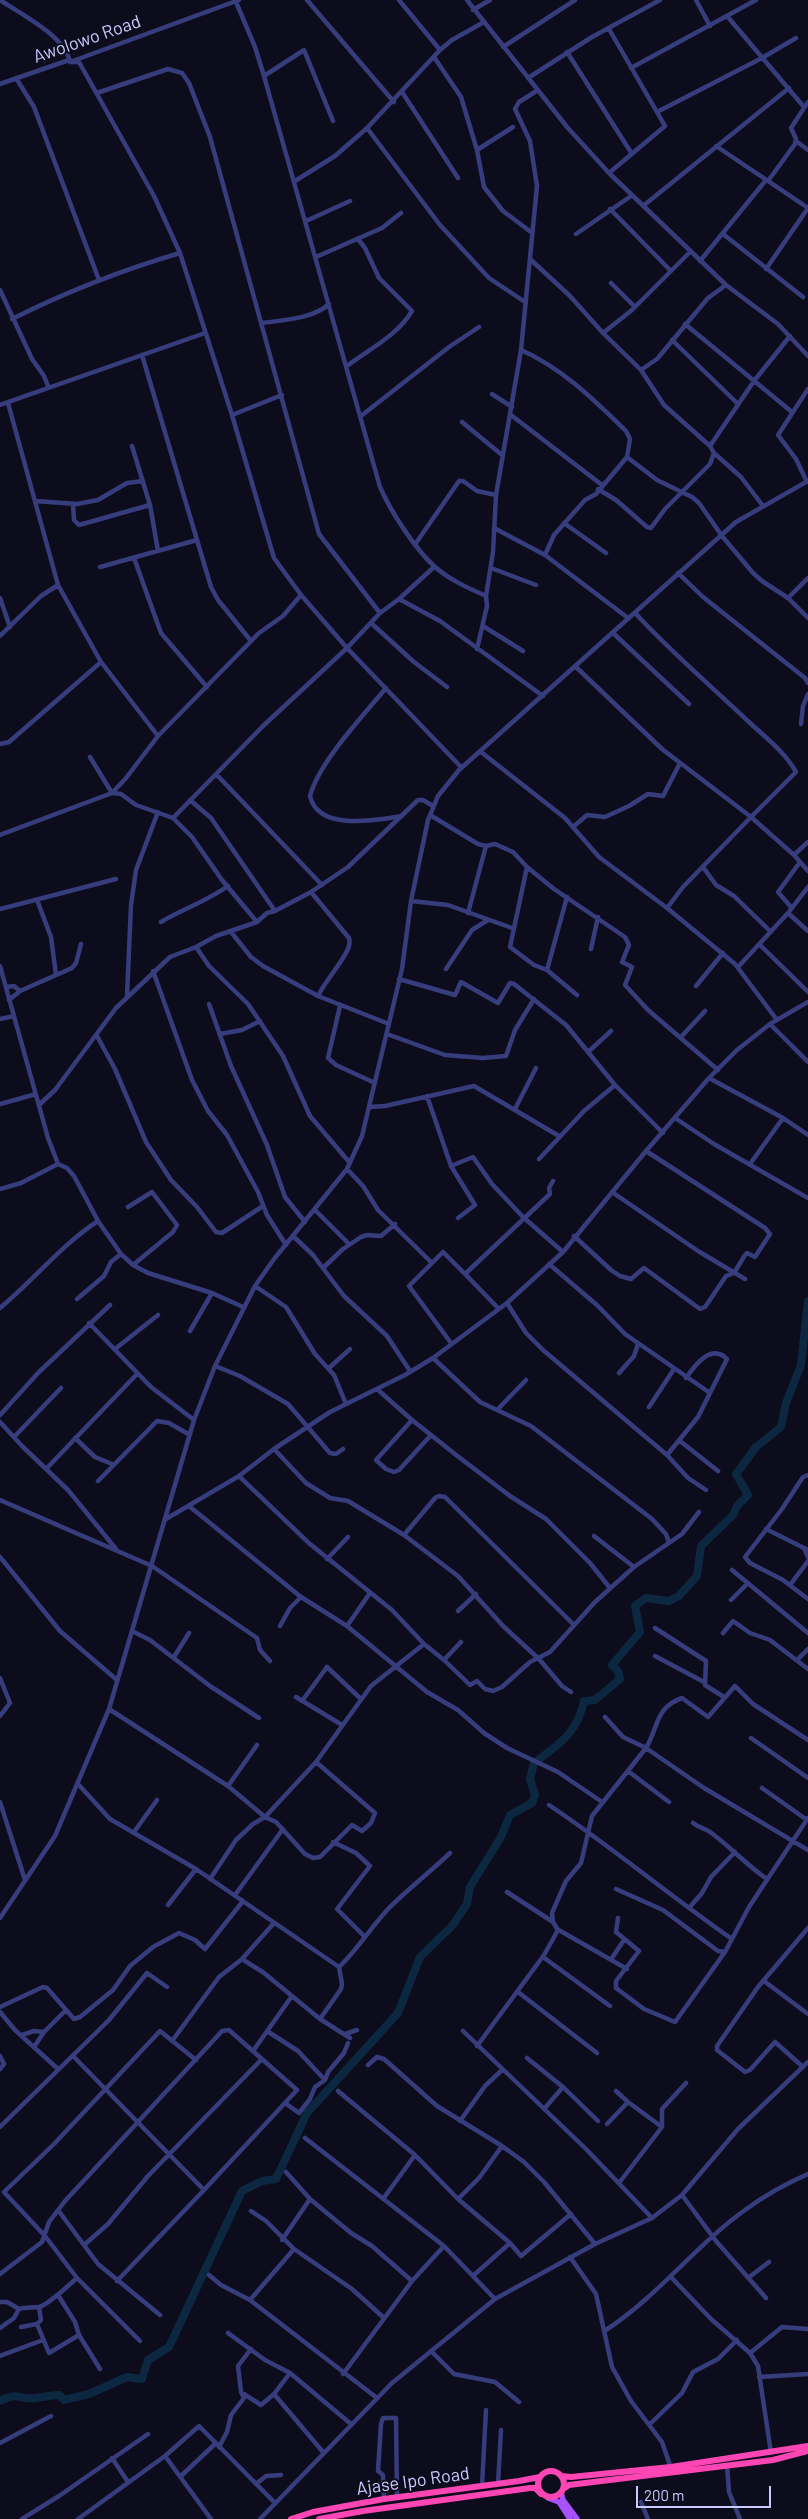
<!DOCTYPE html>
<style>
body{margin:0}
#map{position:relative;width:808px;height:2519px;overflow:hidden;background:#0d0c1d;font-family:Barlow,sans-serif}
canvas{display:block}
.scale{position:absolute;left:636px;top:2486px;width:135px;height:22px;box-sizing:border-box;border:2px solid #c9cafe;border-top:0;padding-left:6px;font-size:15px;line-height:18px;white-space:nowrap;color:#c9cafe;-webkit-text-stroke:4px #0d0c1d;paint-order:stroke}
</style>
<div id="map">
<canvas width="808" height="2519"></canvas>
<div class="scale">200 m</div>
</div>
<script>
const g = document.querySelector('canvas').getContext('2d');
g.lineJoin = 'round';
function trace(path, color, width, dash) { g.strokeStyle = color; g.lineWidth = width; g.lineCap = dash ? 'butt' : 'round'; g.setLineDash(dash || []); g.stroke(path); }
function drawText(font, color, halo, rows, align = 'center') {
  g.font = font + ' Barlow,sans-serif'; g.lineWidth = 4; g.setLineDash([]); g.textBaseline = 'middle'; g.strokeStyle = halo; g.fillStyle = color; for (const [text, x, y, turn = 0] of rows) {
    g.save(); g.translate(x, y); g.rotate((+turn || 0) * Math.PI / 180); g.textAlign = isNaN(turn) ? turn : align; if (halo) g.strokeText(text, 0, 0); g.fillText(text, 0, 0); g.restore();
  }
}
const river = new Path2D(`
 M0,2401C21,2391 17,2400 36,2398C44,2397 51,2395 60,2395L64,2400L89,2394L127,2377L142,2379L148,2360L169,2347L242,2191L262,2181L276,2179L307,2113L398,2013L420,1957L452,1926L467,1904L470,1887L501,1837L510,1815L532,1803L535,1795L530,1779L534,1763C559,1744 577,1734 584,1701L595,1700L620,1679L618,1671L612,1665L640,1632L635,1606L646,1598L669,1601L679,1596L697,1576L701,1546L733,1515L737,1506L748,1495L736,1474L756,1447L781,1427L786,1403L801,1365L808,1301`);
const minor = new Path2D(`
 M0,0C21,14 65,36 70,62H79L154,196L180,253L232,415L274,558L301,595L347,648L461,767
 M307,0L394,102
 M399,0L440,50
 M467,0L567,127L609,173L726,285L778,324L808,356
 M696,0L710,26
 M236,2L255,47L264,76L380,487C391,512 415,549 435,567C450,580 468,588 486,596
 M473,10L490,0
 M727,16L804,107
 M503,47L575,0
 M567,52L632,154
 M434,57L461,97L477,150L484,187L503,211L531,232
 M631,68L756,0
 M264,76L304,50L333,121
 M16,78L34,107L99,280
 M528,78L592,37L660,0
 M0,84L69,60L70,62L239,0
 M402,92L458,178
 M97,93L168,69L182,73L189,83L210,137L319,534L380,613
 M657,112L762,58L796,38
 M367,128L440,225L489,278L525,302
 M796,141L808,150
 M716,146L808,208
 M477,150L513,127
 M609,173L665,126L609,29
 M295,181L335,156L367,128L440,50L452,40L484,22
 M768,181L795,144L796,139L791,128L808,102
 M643,206L789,88
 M610,209L670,270
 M306,221L350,201
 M576,234L631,196
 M723,234L803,297
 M316,257L382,228L401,213
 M530,259L570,296L603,333
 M700,261L766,180
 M766,269L808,208
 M611,283L635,307
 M726,285L708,298L657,359L641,370L664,405L710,446L714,453L741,477L763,506
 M0,290L32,359L44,376L48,386
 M12,319C66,292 122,270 180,253
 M262,323C283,320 313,319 329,304
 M685,324L792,412
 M672,340L738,404
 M521,350C562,368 594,400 626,431L630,439L627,457L596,494L585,500L554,535L545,555
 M142,355L211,587L218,600L251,641
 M347,366C369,349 397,336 412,311L379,278L365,248L358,239
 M641,370L603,333L632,310L691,251
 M492,394L512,407
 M8,403L58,585L101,662L158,736
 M0,405L205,333
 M232,415L282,395
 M511,415L602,485
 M361,416L449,347L479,327
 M462,422L502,455
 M132,446L150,505L158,551
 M710,446L754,381L790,336
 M627,457L657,480L692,497L699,503L722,536L753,573L762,581L788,598L808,618
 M807,482L796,459L778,435L808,389
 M598,489L616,500L647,527L651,528L665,509L710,464L714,453
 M35,501L77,504L98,500L127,483L143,481
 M73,504L74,520L79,525L150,505
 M564,523L606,553
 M494,528L545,555L628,618
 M416,543L459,481H463L477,491L496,495
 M134,558L161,633L207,687
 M100,567L197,540
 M491,568L536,585
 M678,573L703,597L805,678L808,683
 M0,598L10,627
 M788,598L808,578
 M399,599L440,621L543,696
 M636,614C671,652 711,686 749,722C766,738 785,752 796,772L751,817L794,855L808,842
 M371,623L414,662L447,687
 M483,626L523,651
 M613,633L689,704
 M0,636L41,596L58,585
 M477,649L487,606L486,596L493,552L496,495L521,350L537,186L530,141L515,109L519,102L538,90
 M576,667L662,749L751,817L683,887L667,908L735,964L777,1020
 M386,688C363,716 319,762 310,796C318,832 377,820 402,816
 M801,724L803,706L808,694
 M0,744L9,742L101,662
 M481,752L565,818L599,857L667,908
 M90,757L112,793L126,778L158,736L259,633L283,616L301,595
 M217,775L322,885
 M190,800L211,818L275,911
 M430,815L478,844L486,846L495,844L513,852L527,867L554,889L625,937L629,945L622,962L632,967L625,985L648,1010L718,1070
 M173,818L263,726L347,648L380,613L399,599L434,567
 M573,827L587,815L605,817L629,806L648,794L663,796L680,763
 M0,835L112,793L121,794L136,805L173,818L192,837L222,880L257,922
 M794,855L808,871
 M527,867L510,947L534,965L547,970L577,995
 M703,867L716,885L734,896L771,932
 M311,892L349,938C350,942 350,945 348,949C340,966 327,978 318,996
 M37,900L51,937L56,975
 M411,901L448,905L512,928
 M791,907L778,892L800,862
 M0,909L116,879
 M468,913L486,846
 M788,913L808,931
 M161,922C183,909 207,901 228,886
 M231,932L251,957L263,966L318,996L389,1024
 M759,944L808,992
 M196,947L209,966L248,1004L283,1056L310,1116L350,1163
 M591,949L598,917
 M0,966L48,1138L58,1164L21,1183L0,1189
 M738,967L788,913L808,887
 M446,969L472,930L488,920
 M547,970L567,897
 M153,971L192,1080L208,1111L227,1135L258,1192L267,1215L286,1245
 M399,979L455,995L461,982L498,1003L510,983L514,984L566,1025L615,1085L663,1133
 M696,986L723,953
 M6,987L14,986L20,991
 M127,996L131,905L136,870L158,812
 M9,1000L20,991L72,968L76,963L81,944
 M209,1004L231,1066L267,1145L285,1197L305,1222
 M340,1006L328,1058L336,1065L375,1083
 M0,1019L14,1016
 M770,1024L808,1062
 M220,1034L242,1030L260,1021
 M387,1034L445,1055L483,1058L506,1056L515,1030L534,999
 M97,1036L115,1069L146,1142L171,1180L197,1207L216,1232L222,1233L263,1206
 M681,1037L705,1011
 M588,1052L611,1031
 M709,1078L783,1118L808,1135
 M427,1096L451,1166L475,1205L458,1218
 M0,1104L36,1094
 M40,1104L55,1090L116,1008L170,957L196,947L216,936L257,922L267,913L275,911L311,892L348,867L418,800H423L433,806
 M370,1107L385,1106L474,1086L559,1136
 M515,1109L536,1068
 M675,1118L714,1144L808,1198
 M539,1159L584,1111L615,1085
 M58,1164L67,1168L74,1176L98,1221L121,1254L133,1265L148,1273L212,1293L243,1307
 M750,1164L783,1118
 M451,1166L473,1157L492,1184L523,1217L563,1252
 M347,1169L363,1186L378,1210L432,1263
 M612,1192L698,1251L745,1279
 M128,1207L152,1192L177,1225L173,1232L133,1265
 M315,1210L349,1244
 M293,1236L313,1255L344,1296L387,1336L410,1371
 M574,1236L611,1270L620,1276L631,1279L644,1268L700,1309L705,1307L726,1276L734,1273L745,1255L747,1253L755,1257L770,1234L765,1228L646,1151
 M323,1268L343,1249L361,1237L367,1235L381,1236L395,1224
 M255,1286L286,1307L315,1354L334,1375L346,1404
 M77,1299L104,1276L111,1262L121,1254
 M507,1303L526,1333L543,1350L667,1455L698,1417L710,1393L625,1334L598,1306L549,1264
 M0,1308C34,1280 61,1245 98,1221
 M499,1309L465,1274L550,1194L549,1188L553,1181
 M89,1323L151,1387L194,1420
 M190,1331L212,1293
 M451,1343L409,1286L443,1252L465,1274
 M115,1349L158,1315
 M433,1358L480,1402L531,1426L652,1519L666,1534L669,1543
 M215,1366L240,1376L288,1404L330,1453L336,1454L343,1449
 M329,1368L350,1349
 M619,1373L634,1356L638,1344
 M686,1378C695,1365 711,1343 727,1359L710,1393
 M377,1389L412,1420L460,1458L510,1496L546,1519L590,1563L610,1588
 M649,1407L674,1369
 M497,1410L526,1380
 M0,1415L39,1372L110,1305
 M412,1420L376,1460L386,1469L394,1472L399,1470L431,1435
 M0,1422L22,1446L68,1490L116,1549
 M14,1437L61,1388
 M75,1438L95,1457L112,1464
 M680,1441L718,1471
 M274,1449L306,1483L330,1498L348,1501L404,1535L435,1498L439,1496L445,1497L573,1624
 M667,1455L688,1478L706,1490
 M46,1469L137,1374
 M808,1475L803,1477L782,1509L745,1557L750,1563L783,1580L808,1599
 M239,1476L310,1544L392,1610L424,1644L444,1660L461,1642
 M98,1481L157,1421L169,1423L190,1435
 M0,1500L152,1566L257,1638L260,1650L270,1661
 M189,1506L301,1597L347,1626L427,1692L458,1710L484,1733L507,1748L558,1772L602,1802
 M166,1519L239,1476L274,1449L330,1412L405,1375L433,1358L507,1303L563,1252L646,1151L709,1078L737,1050L770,1024L808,1002
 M766,1529L808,1550
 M404,1535L458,1576L503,1626L539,1659L562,1686L571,1692
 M594,1536L634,1567
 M804,1548L808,1557
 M0,1557L60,1631L117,1680
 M327,1559L348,1537
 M732,1570L808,1633
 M790,1585L808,1561
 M731,1600L748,1583
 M458,1611L476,1594
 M280,1626L290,1608L301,1597
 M347,1626L370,1593
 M655,1628L706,1661L705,1685L724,1697
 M132,1631L150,1640L210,1686L259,1718
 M723,1633L733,1621L750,1633L770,1640L808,1669
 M655,1656L704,1682
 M174,1657L189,1633
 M444,1660L470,1685L477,1681L485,1689L493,1691L502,1687L530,1662L550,1652L595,1602L634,1567L682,1534L699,1512
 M797,1660L808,1649
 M0,1678L10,1703L0,1716
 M296,1697L342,1725
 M302,1701L327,1667L361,1699
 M109,1709L228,1786L265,1817L276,1822L305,1854L313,1858L320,1857L352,1825L362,1831L371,1823L375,1813L316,1762
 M605,1717L623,1737L646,1748L704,1788L808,1850
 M751,1738L808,1778
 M628,1771L669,1802
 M78,1784L110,1819L196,1869L339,1967C358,1949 371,1927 389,1908C408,1889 430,1872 450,1853
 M228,1786L257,1745
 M762,1788L807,1820
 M0,1802L25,1880
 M549,1805C612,1847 670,1896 732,1939
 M693,1823C699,1828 705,1828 710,1832C731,1847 746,1865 767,1879
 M134,1832L157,1800
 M333,1842L356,1853L370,1866L337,1909L365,1937
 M210,1879L236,1840L253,1824L265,1817L316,1762L371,1686L424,1644
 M616,1889L663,1910L718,1951L725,1952
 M507,1892L553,1922
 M235,1895L283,1829
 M168,1905L196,1869
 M689,1908L702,1893L711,1877L735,1852
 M0,1918L55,1836L109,1709L194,1420L215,1366L255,1286L274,1259L347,1169L362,1136L402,969L411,901L428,820L438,796L459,770L736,522L808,481
 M618,1918L616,1932L639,1951L616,1981V1988L644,2009L675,2022L725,1952L749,1907L808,1818
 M557,1929L627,1969
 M543,1957L610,2006
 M612,1958L624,1940
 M242,1959L264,1973L320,2019L350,2038
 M764,1981L808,2014
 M518,1992L597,2053
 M0,2007L43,1987L47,1988L74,2019L80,2017L113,1990L130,1966L153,1947L179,1933L195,1940L205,1949L243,1901
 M0,2012L15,2030L58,2069
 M320,2019L341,1989L342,1984L339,1967
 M267,2031L298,2051L325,2080
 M463,2031L586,2149L652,2218
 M345,2034L357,2030
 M22,2035L34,2031L44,2032
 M172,2041L219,1977L242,1959L274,1923
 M477,2046L544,1955L558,1930L553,1922L552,1913L566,1881L581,1863L592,1816L646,1748C658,1729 655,1707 682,1698L708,1717L735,1686L753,1704L808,1740
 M34,2047L44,2032L66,2010
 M253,2051L292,1996
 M0,2056L4,2064L0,2069
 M527,2058L563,2087L598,2121
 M368,2065L377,2057L384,2059L437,2106L502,2146L524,2162L544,2182L595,2244
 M803,2067L775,2042L750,2070L745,2072L717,2050V2046L758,1987L808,1928
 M338,2091L415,2155L458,2199L510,2243L521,2256L571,2214
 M616,2091L628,2102
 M285,2103L299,2113L310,2099L315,2087L325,2080L328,2072L344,2053L348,2043
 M544,2109L563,2087
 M460,2121L485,2086L502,2070
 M607,2124L628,2102L662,2127
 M0,2127L109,2020L147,1973L167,1987
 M305,2138L444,2246L495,2299
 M286,2172L310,2199L351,2233L372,2246L412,2281
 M619,2183L662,2127V2109L686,2083
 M682,2195L716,2241L766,2298
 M383,2199L415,2155
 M458,2199L479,2178L502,2146
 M58,2210L98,2264L160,2315
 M251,2211L266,2221L294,2249L352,2289L384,2318
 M282,2240L310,2199
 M84,2245L108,2224L148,2176L261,2060
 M570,2257L596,2294L612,2367L631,2401L662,2442L671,2468
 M0,2274L42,2242L49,2222L65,2201L222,2031L229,2030L297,2090L204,2190L73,2056
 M209,2275L221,2285L250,2300L377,2398
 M474,2275L510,2243
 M671,2277L711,2319L750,2353L758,2366L771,2453
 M748,2278L769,2262
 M117,2281L204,2190
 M58,2295L75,2322L79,2335L100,2369
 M250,2300L294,2249
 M0,2302H7L19,2309
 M37,2324L49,2353L79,2335
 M21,2327L37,2324L41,2320L39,2307
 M0,2328L14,2318L19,2309C25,2307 32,2308 39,2307C48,2305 69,2285 77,2278
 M606,2330C658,2296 696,2245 745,2210C765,2195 785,2184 808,2174
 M228,2333L265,2360L290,2373L351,2424
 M140,2341L77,2278L45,2236L4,2192L54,2144L160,2031L196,2060
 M431,2351L454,2374L495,2382L519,2402
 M750,2353L782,2327L808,2329
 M0,2356L43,2340
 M343,2374L412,2281L444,2246
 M759,2377L808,2374
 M244,2394L261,2405L274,2394L290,2373
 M274,2394L323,2452
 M650,2424L682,2393L693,2372L718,2359L737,2340
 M0,2443L51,2416
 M219,2447L227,2432L231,2415L244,2398L241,2392L238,2366L251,2349
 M165,2456L211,2519
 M112,2458L128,2482
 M727,2465L729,2492L740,2519
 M181,2476L216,2443
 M256,2484L266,2476L281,2475
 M498,2484L501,2430
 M482,2486L486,2410
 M384,2499L383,2475L378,2471L381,2424L383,2418H396L397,2497
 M641,2502L648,2519
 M22,2519L59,2496L148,2434
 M78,2519L165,2456L199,2426L275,2503
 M260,2519L392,2383L495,2299L595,2244L652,2218L682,2195L738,2129L808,2062`);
const major = new Path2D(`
 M561,2492L563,2500L577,2519
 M548,2498L559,2502L570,2519`);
const highway = new Path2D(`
 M538 2484a13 13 0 1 1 26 0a13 13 0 1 1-26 0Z
 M561,2476L571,2477L671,2467L808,2446
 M563,2489L569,2485L773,2460L808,2451
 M291,2519L313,2512L384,2499L519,2481L540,2477
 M319,2519L363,2511L530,2488H535L541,2494`);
const streetNames = [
 ["Awolowo Road",87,39,-19],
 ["Ajase Ipo Road",413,2481,-8]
];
trace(river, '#0c2841', 8);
trace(minor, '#373d7c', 4.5);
trace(major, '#a852fd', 5.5);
trace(highway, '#fd46b4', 6);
drawText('18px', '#c9cafe', '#0d0c1d', streetNames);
</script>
